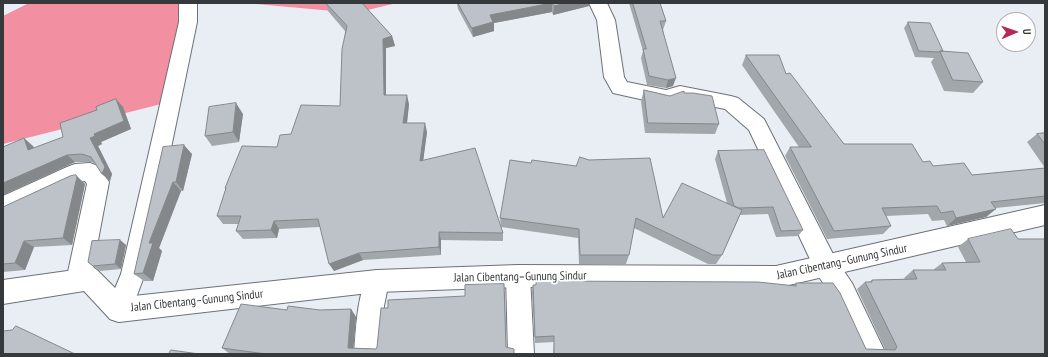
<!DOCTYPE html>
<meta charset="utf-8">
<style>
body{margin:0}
#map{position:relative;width:1048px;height:357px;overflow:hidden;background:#e8eef4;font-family:"PT Sans Narrow",sans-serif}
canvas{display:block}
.frame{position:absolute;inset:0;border:4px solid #36393b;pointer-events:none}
.north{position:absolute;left:996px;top:12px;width:40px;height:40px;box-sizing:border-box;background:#fff;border:1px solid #afb0b1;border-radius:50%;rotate:88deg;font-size:11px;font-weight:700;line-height:16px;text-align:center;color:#36393b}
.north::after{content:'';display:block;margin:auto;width:14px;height:18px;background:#b82854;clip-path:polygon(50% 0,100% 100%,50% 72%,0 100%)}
</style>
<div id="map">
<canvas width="1048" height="357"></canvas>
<div class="frame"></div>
<div class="north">U</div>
</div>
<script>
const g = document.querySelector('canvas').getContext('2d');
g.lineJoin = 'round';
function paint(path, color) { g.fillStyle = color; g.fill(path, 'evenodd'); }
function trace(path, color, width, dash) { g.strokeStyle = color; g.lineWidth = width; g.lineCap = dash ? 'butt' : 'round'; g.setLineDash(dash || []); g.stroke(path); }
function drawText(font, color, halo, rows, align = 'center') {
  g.font = font + ' "PT Sans Narrow",sans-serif'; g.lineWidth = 4; g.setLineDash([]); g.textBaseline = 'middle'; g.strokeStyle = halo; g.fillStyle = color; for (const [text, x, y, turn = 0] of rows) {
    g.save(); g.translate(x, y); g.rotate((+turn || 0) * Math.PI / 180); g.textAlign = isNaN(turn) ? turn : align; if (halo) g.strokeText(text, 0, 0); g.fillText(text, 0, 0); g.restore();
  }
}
const forest = new Path2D(`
 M29,3H193L177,100L3,144V16Z
 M245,3H397L355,13Z`);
const minor = new Path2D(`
 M179,3H197V22L145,274L128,319L119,322L110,319L106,310L121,274L179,22Z
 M589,3H607L615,20L624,77L627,82L666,90L680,86L731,96L738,98L764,119L835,258L852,283L886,354H859L834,299L817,274L749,130L725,109L681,100L667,105L613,93L604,77L597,20Z
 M90,163L98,166L109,182L93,267L98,271L101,279L98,287L89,290C79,286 72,282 68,272L87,184L85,181L78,182L7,215L3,213V196L67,167L75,164Z
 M518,265L527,268L530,276L534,354H508L506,276L509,268Z
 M377,270L386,273L389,281L384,306L380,354H354C356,327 357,298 368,273Z`);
const tertiary = new Path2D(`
 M1045,205V225L776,288L518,287L377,292L119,322L110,319L84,291L3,304V280L89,268L98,271L124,297L377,270L518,265L776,266Z`);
const wall = new Path2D(`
 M326,3H362L392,36L395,46L386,48V95L409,104L407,123L427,132L423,160L501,226L500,218H663L727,203L715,159L718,151L803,230L798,236L776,237L768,214L740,215L722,255L716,264H708L634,228L629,255L626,264H579L578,238L501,227L503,233V241L441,240V255L363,260L334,271L320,227L279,229L277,238L243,239L236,231L239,224H223L217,216L226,189L225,188L277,147L340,106L345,31L328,11Z
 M457,3H589V6L553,15L552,12L494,23V31L473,37L458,9Z
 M629,3H660L666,21L663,30L673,86L666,88L647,85L641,58L643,51Z
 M908,22L943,51L983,82L973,93L944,91L931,62L934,58L915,57L904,28Z
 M746,55L786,74L844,144L923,162L933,166L972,175L1045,168V203L996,208L986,217L947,226L944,220L932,221L928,214L886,216L891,226L883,234L827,239L785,156L790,147H799L742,65Z
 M644,90L670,96L684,93L719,124L715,134L645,133L641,101Z
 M123,107L131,129L101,142L102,144L98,146L112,174L110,181L102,174L95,163L90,162H75L3,195V147L33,146L34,148L63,137Z
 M243,114L239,142L212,146L205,136Z
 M1045,133V168L1027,142L1037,134Z
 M163,147L192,154L183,191H181L159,248L162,251L153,281H144L134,274Z
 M84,183L85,184L72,245L34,247L25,270L3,272V207Z
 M968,239L1045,354H553L554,342L535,343L532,292L533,285H536V281L794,286L796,283L866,349H885L857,289L865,282H869L872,280L905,279L904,278L913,270H933L942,263L966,262L958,247Z
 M120,240L126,245L121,269L100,271L88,262Z
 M505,292L506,347L514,354H230L222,348L287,310H320L351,309L356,317L353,348L376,349L377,347L388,308L465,296Z`);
const shadedWall = new Path2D(`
 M552,3V12L494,23V31L473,37L472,28L490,15Z
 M566,3H589V6L553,15L554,6Z
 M392,36L395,46L386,48V104L384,95L383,39Z
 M676,78L673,86L666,88L668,80Z
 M407,95L409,104L406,132L403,123Z
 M116,99L123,107L131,129L101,142L102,144L98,146L112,174L110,181L102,174L90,138L94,134Z
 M236,103L243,114L239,142L233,132Z
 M425,123L427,132L422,170L420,161Z
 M24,138L33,146L37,158L28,150Z
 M184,145L192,154L183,191L176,182Z
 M67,155L75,162L3,195V183Z
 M76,175L85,184L72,245L63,238Z
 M173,182L181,191L159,248L162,251L153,281L143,273L149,243Z
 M996,209L986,217L947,226L956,218Z
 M274,221L279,229L277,238L271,230Z
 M439,232L441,240V255L439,247Z
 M120,240L126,245L121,269L115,264Z
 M24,241L34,247L25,270L15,263Z
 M359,253L363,260L334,271L329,264Z
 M351,309L356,317L353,354L348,348Z`);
const building = new Path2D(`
 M326,3H362L392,36L383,39L384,95H407L403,123H425L420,161L475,148L503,233L439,232V247L359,253L329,264L318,219L274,221L271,230L236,231L241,216H217L226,188H225L242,146L277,147L280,135L291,134L301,105L340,106L342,49L347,26Z
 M458,3H566L554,6L552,3L490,15L493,22L472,28Z
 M633,3H660L666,21H660L676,78L668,80L649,76L643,49H646Z
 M908,22L930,23L943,51H940L939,52L919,51Z
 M940,51L968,53L983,82L953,80Z
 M746,55H779L786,74L790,73L844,144H912L923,162L930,161L933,166L964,163L972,175L1045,168V196L991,202L996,209L956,218L953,211L941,213L937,206L882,208L891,226L834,231L790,147H811Z
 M644,90L670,96L684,91V93H693L712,96L719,124L648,123Z
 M116,99L124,121L94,134L95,136L90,138L105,167L102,174L91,157L82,154L67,155L3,183V147L24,138L28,150L63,137L60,123L97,110L96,107Z
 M236,103L233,132L205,136L209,107Z
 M1045,133V144L1037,134Z
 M184,145L176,182H173L149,243H153L143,273L134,274L163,147Z
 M764,150L803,230L781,231L773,207L739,208L734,206L718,151Z
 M580,157L589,160L650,158L663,218L682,183L742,210L722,255H713L636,218L629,255H580L579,229L500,218L510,160L531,163L532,160L576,166Z
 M76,175L77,177L63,238L24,241L15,263L3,264V207L70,176Z
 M1011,229L1018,239H1045V354H554V336L535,337L533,285H536V281L758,282L796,286V283H833L840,293L866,349L895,350L897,347L865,282H872V280L917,279L913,270H946L942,263L980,262L968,239Z
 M120,240L115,264L93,266L88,262L92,241Z
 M504,284L506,347L514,349V354H266L222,348L241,304L287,310L288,306L320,310L351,309L348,348L376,349L377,347L381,308H388V300L465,296V285Z
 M16,326L75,354H3V331L12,330Z
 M171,350L199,354H169Z`);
const streetNames = [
 ["Jalan Cibentang–Gunung Sindur",842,262,-12],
 ["Jalan Cibentang–Gunung Sindur",520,277,-1],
 ["Jalan Cibentang–Gunung Sindur",197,301,-6]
];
paint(forest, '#f28fa1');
trace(minor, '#6d7278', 2);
trace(tertiary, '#6d7278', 2);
paint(minor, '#fff');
paint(tertiary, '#fff');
paint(wall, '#a2a7ab');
paint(shadedWall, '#84888b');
paint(building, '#bcc2c7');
trace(building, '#84888b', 1);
drawText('12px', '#36393b', '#fff', streetNames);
</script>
